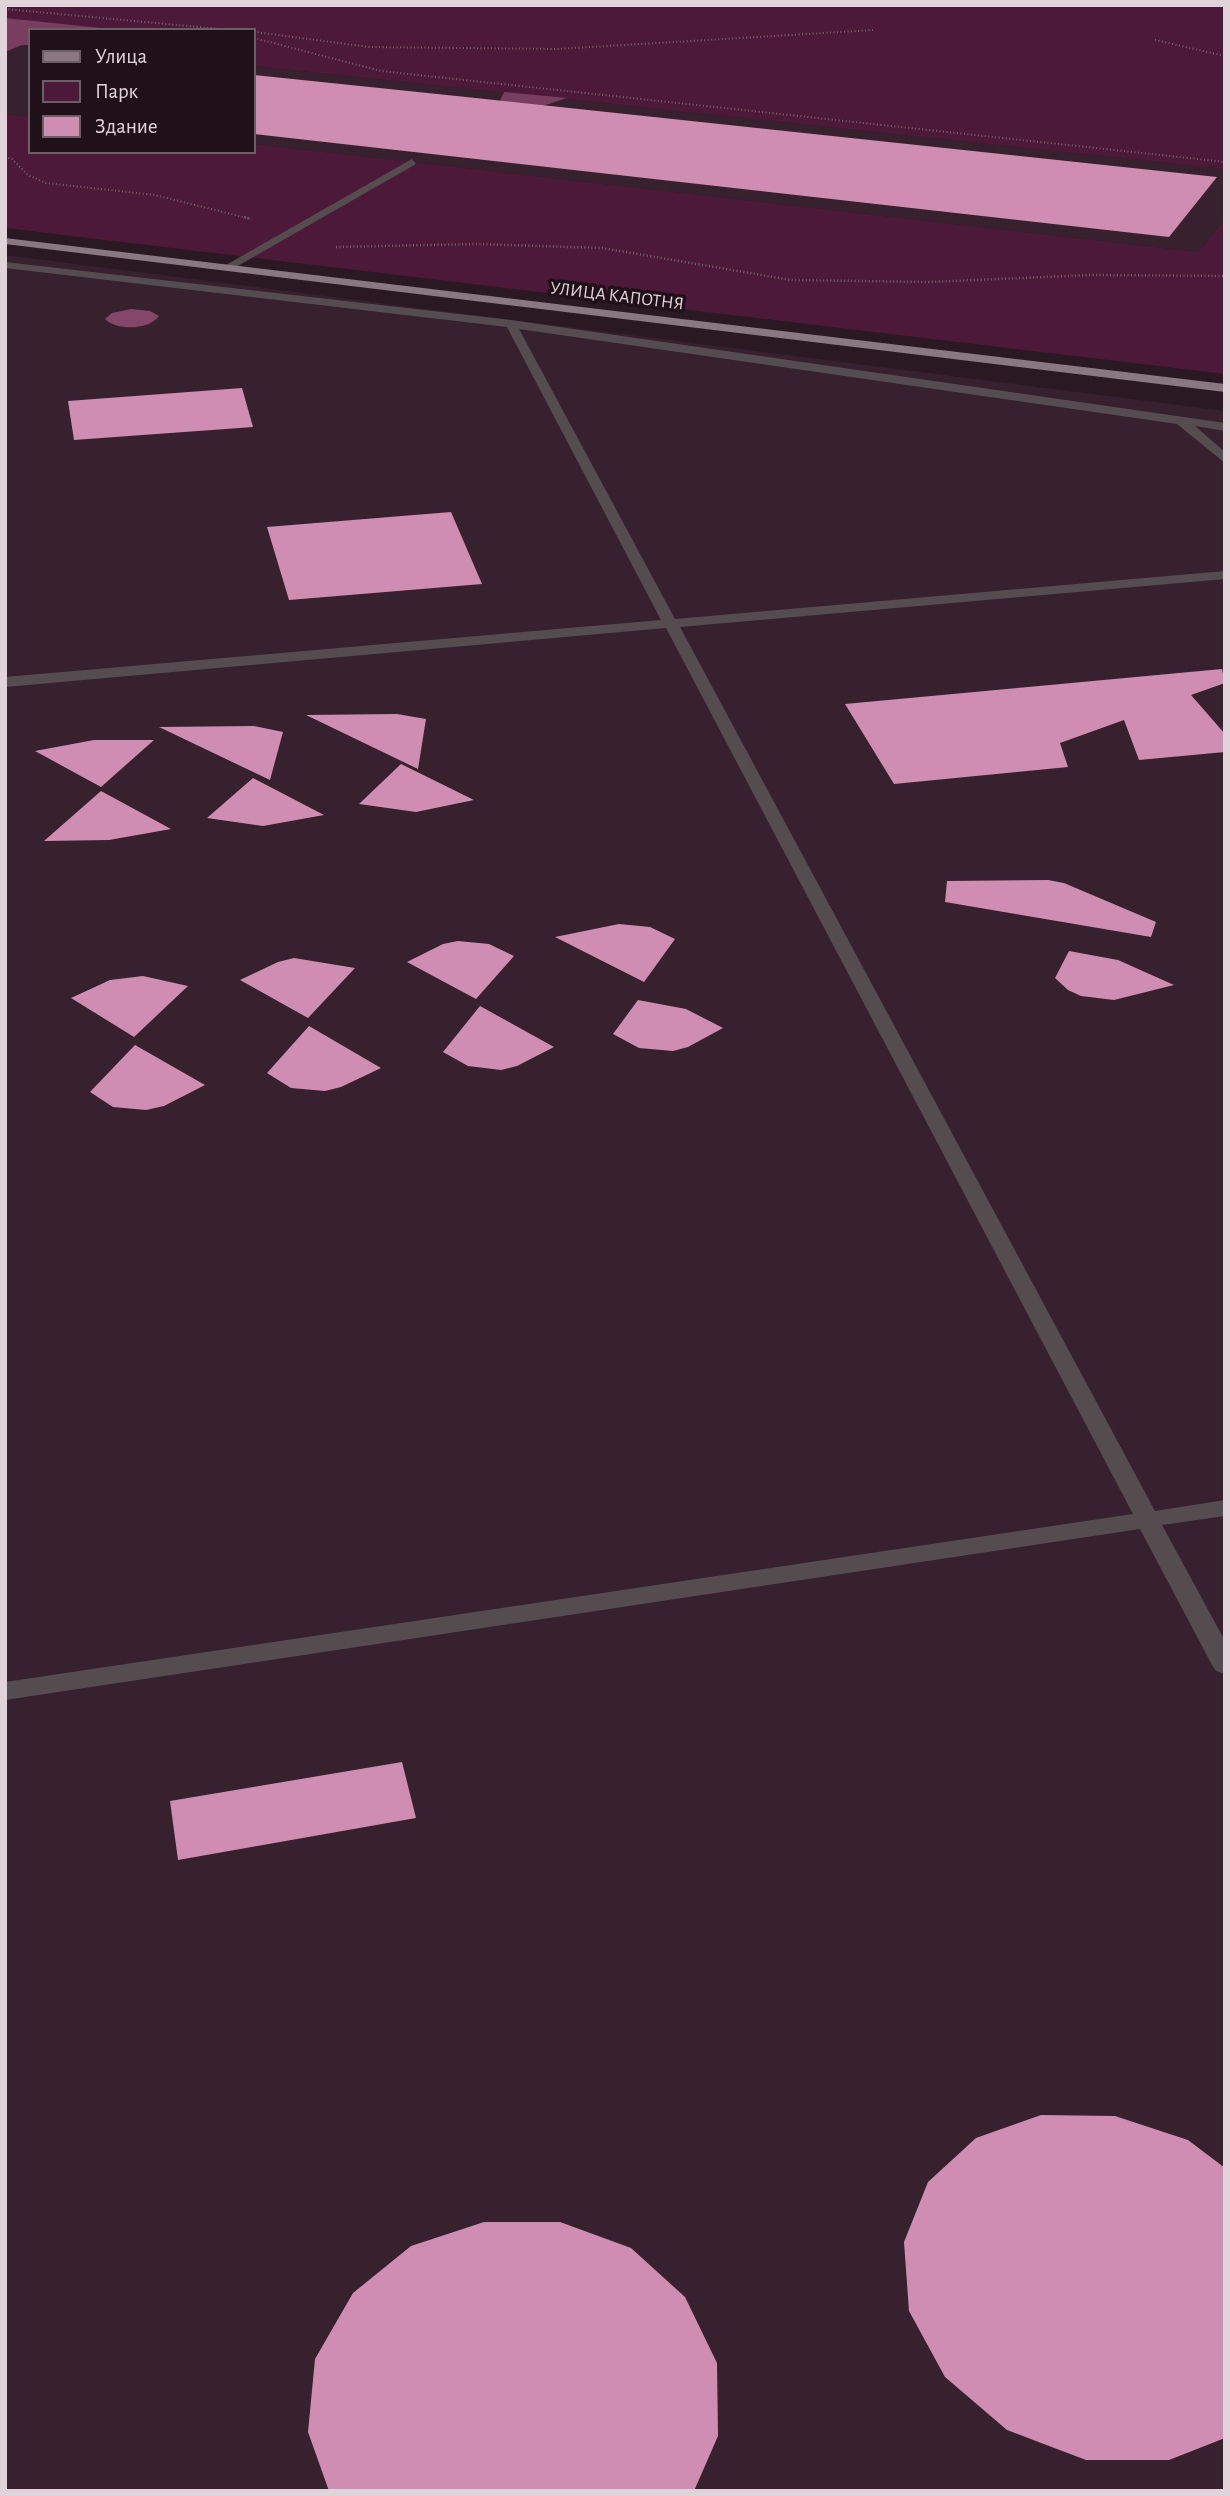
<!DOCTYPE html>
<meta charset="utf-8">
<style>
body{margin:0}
#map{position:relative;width:1230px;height:2496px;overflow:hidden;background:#2a1922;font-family:"Alegreya Sans",sans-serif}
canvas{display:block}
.frame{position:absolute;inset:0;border:7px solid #e0d4da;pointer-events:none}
.legend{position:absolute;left:28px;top:28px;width:228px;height:126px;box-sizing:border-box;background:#201019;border:2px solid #6d5e66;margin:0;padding:9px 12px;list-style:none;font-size:21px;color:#e0d4da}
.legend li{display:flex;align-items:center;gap:14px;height:35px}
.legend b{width:35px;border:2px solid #6d5e66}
</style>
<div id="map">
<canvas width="1230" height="2496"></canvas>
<div class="frame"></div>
<ul class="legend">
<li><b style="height:9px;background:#8a7881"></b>Улица</li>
<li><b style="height:19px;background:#4d1939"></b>Парк</li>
<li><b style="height:19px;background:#d08db2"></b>Здание</li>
</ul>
</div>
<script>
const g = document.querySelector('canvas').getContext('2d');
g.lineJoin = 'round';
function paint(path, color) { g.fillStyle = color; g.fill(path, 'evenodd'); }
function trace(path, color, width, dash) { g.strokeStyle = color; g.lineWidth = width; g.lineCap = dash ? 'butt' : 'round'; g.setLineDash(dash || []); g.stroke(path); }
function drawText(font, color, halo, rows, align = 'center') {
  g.font = font + ' "Alegreya Sans",sans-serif'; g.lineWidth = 7; g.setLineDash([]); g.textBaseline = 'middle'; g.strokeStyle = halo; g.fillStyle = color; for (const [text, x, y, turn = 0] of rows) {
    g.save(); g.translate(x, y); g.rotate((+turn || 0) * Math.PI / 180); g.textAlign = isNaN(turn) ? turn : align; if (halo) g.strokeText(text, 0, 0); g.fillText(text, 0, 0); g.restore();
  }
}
const built = new Path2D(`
 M22,45H30V117L5,114V52Z
 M254,66L1225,169V219L1198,252L254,144Z
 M5,255L1225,411V2491H5Z`);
const green = new Path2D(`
 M5,5H1225V169L254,66V30H30V45H22L5,52Z
 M5,114L30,117V152H254V144L1198,252L1225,219V374L5,228Z`);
const forest = new Path2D(`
 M5,18L120,30H30V45H22L5,52Z
 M504,92L567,98L543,106L499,103Z`);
const water = new Path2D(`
 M131,309L150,311L159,316C149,330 117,331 105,319L112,313Z`);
const building = new Path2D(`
 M254,75L466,97L1217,177L1169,237L254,134Z
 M242,388L253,427L74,440L68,401Z
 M451,512L482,584L289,600L267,527Z
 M1222,669L1225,683L1191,695L1225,734V752L1139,760L1124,720L1060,743L1068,767L894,784L845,704Z
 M397,714L426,719L418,769L306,715Z
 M254,726L283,732L270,780L159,727Z
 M94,740H154L101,787L35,751Z
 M401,764L474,800L416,812L359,804Z
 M253,778L324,815L263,826L207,818Z
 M101,791L171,829L109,840L44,841Z
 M1048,880L1064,883L1156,922L1151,937L945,902L947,881Z
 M619,924L650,927L675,939L644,982L555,937Z
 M458,941L489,944L514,956L476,999L407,962L443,944Z
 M1069,951L1118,960L1174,985L1114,1000L1081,996L1068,990L1055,978Z
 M294,958L355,968L308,1018L240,980L278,962Z
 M143,976L188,986L134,1037L71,998L110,980Z
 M638,1000L686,1009L723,1028L688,1047L673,1051L639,1048L613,1034Z
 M480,1006L554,1047L517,1066L501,1070L468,1066L443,1052Z
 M309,1026L381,1068L341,1087L325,1091L291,1088L267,1073Z
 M135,1045L205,1085L164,1106L146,1110L113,1107L90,1092Z
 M402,1762L416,1818L178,1860L170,1801Z
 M1041,2115L1115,2116L1188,2140L1225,2168V2438L1169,2460H1086L1007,2430L945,2377L909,2311L904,2242L928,2182L976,2138Z
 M484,2222H560L631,2248L685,2297L717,2363L718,2436L694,2491H329L308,2432L315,2359L353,2293L411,2246Z`);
const pathFar1 = new Path2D(`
 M5,9L231,30
 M254,32L370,47L557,49L874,30
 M254,38L381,71L1225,162
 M1155,40L1225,56
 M5,157L12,159L28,175L46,183L155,195L251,219`);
const path = new Path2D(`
 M244,217L251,219
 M336,247L476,244L602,248L791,280L929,282L1091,275L1225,276`);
const minor = new Path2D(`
 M412,159L416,164L229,271L219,269Z
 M5,262L511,320L1225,423V431L1195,426L1225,452V463L1177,424L519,329L675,619L1225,571V579L680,627L1155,1511L1225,1500V1516L1162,1525L1225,1641V1674L1216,1671L1212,1665L1140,1529L5,1700V1682L1133,1514L666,628L5,687V677L661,620L507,327L5,268Z`);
const major = new Path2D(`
 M5,238L1225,384V392L5,244Z`);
const farStreetnames = [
 ["УЛИЦА КАПОТНЯ",617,296,7]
];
paint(built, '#37212e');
paint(green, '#4d1939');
paint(forest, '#783d5f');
paint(water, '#84476a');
paint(building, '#d08db2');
trace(pathFar1, '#75666e', 2, [1, 2.5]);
trace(path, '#75666e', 2.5, [1, 2.5]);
paint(minor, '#554c50');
paint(major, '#8a7881');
drawText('18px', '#e0d4da', '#201019', farStreetnames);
</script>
